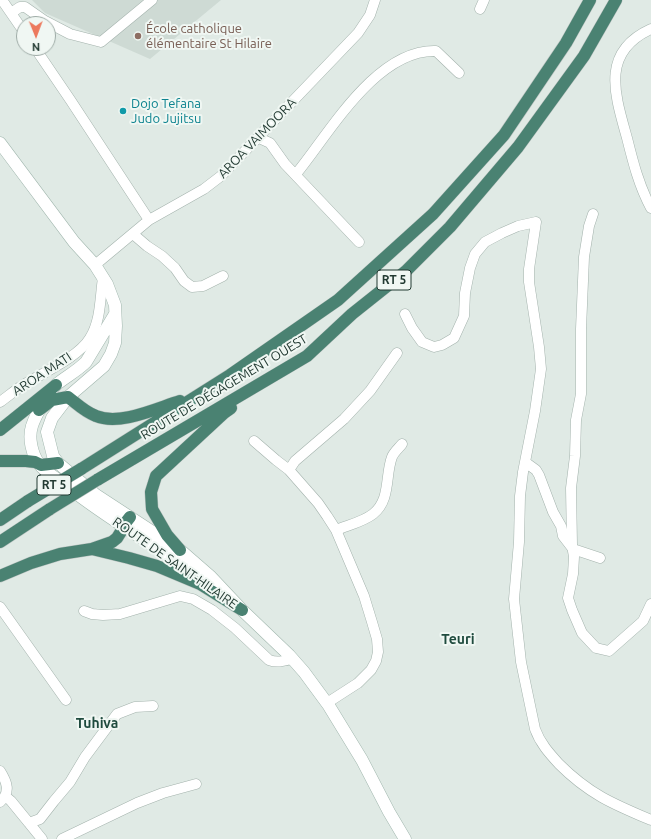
<!DOCTYPE html>
<meta charset="utf-8">
<style>
body{margin:0}
#map{position:relative;width:651px;height:839px;overflow:hidden;background:#e0eae5;font-family:Ubuntu,sans-serif}
canvas{display:block}
.north{position:absolute;left:16px;top:16px;width:40px;height:40px;box-sizing:border-box;background:#f0f7f3;border:1px solid #9eaba6;border-radius:50%;rotate:179deg;font-size:11px;font-weight:700;line-height:16px;text-align:center;color:#223a32}
.north::after{content:'';display:block;margin:auto;width:14px;height:18px;background:#ec795d;clip-path:polygon(50% 0,100% 100%,50% 72%,0 100%)}
</style>
<div id="map">
<canvas width="651" height="839"></canvas>
<div class="north">N</div>
</div>
<script>
const g = document.querySelector('canvas').getContext('2d');
g.lineJoin = 'round';
function paint(path, color) { g.fillStyle = color; g.fill(path, 'evenodd'); }
function trace(path, color, width, dash) { g.strokeStyle = color; g.lineWidth = width; g.lineCap = dash ? 'butt' : 'round'; g.setLineDash(dash || []); g.stroke(path); }
function drawText(font, color, halo, rows, align = 'center') {
  g.font = font + ' Ubuntu,sans-serif'; g.lineWidth = 4; g.setLineDash([]); g.textBaseline = 'middle'; g.strokeStyle = halo; g.fillStyle = color; for (const [text, x, y, turn = 0] of rows) {
    g.save(); g.translate(x, y); g.rotate((+turn || 0) * Math.PI / 180); g.textAlign = isNaN(turn) ? turn : align; if (halo) g.strokeText(text, 0, 0); g.fillText(text, 0, 0); g.restore();
  }
}
const built = new Path2D(`
 M32,0H221L150,59L45,13Z`);
const minor = new Path2D(`
 M2,0L24,32
 M480,9L484,0
 M11,13L20,7H25L45,21L70,34L101,42L152,0
 M651,29C600,52 615,95 627,138C633,162 639,186 651,208
 M35,48L71,101L149,220
 M259,138L270,143L285,164L359,242
 M296,174C329,134 376,49 436,51L459,73
 M593,214L589,226L584,257L581,329V394L576,420L575,456L571,488L572,545L574,557L573,574L568,598L572,610L582,633L596,648L609,651L643,621L651,604
 M133,234L147,246L162,256L175,268L184,281L192,287L203,286L223,276
 M95,265L149,220L204,189L221,176L358,33L370,15L375,0
 M405,314L412,328L422,342L434,347L442,345L454,338L464,316L465,293L470,268L475,254L485,242L502,233L518,226L536,222L529,269V282L539,347L541,369L535,411L523,472L520,496L519,542L514,599L521,662L535,729C540,743 549,753 559,764C589,794 613,804 651,820
 M0,402C7,397 13,392 20,387C40,374 78,358 90,338C101,321 100,297 103,278
 M254,441L276,460L289,470L318,503L327,516L336,530L364,596L372,622L377,639L378,652L376,661L371,670L358,683L327,703
 M525,462L536,470L539,475L553,512L561,526L563,536L573,549L600,558
 M289,470L295,461L344,419L370,391L397,353
 M336,530C348,525 363,522 373,514C391,500 385,475 392,457C394,452 399,448 402,444
 M0,607L66,700
 M84,611L92,614L103,615L120,614L180,596L193,599L212,610L235,628L269,660C277,663 284,661 292,659
 M0,771C7,782 11,792 0,802
 M5,796L11,801L42,839
 M29,823L40,819L54,801L70,782L85,757L117,714L135,707L153,706
 M62,839L137,803L163,793L196,784`);
const secondary = new Path2D(`
 M0,143L74,242L95,265L107,284L115,305L116,326L115,343L111,354L104,366L68,397L52,418L47,432L53,456L58,463L96,495L180,550L211,577L242,610L289,655L304,672L329,706L362,760L389,812L405,839
 M115,314L86,362C77,371 67,376 57,384C49,391 35,416 32,426C28,438 32,454 39,464C46,473 59,480 68,487C112,522 161,548 206,582`);
const trunk = new Path2D(`
 M39,410L52,400L68,397C77,404 85,412 96,416C120,426 157,408 180,401
 M0,430L56,385
 M0,461H26L35,462L41,465L58,463
 M81,469L230,375L338,300L433,214L504,135L566,43L590,0
 M97,480L307,356L352,314L406,271L450,227L518,147L584,56L616,0
 M0,520L28,501
 M0,542L50,509
 M92,549L112,542L117,538L122,530L123,526L130,517
 M180,550L167,535L152,509L151,492L156,476L224,413L231,408
 M0,576L31,563L60,554L92,549L129,558L157,566L200,584L242,610`);
const trunkBridge = new Path2D(`
 M28,501L81,469
 M50,509L97,480`);
const markers = [
 [138,36,4,"#8d6e63"],
 [123,111,4,"#0f9aa8"]
];
const shields = [
 [394,280,34],
 [54,485,34]
];
const shieldNames = [
 ["RT 5",394,280],
 ["RT 5",54,485]
];
const educationNames = [
 ["École catholique",146,29],
 ["élémentaire St Hilaire",146,44]
];
const cultureNames = [
 ["Dojo Tefana",131,104],
 ["Judo Jujitsu",131,119]
];
const streetNames = [
 ["AROA VAIMOORA",257,138,-46],
 ["AROA MATI",42,374,-33],
 ["ROUTE DE DÉGAGEMENT OUEST",224,387,-31],
 ["ROUTE DE SAINT-HILAIRE",175,563,35]
];
const neighbourhoodNames = [
 ["Teuri",458,639],
 ["Tuhiva",97,723]
];
paint(built, '#cedad4');
trace(minor, '#a3b2ac', 11);
trace(secondary, '#a0b6ad', 13);
trace(trunk, '#bdc4c2', 13);
trace(minor, '#fff', 10);
trace(secondary, '#fff', 12);
trace(trunk, '#4a8272', 12);
trace(trunkBridge, '#bdc4c2', 13, []);
trace(trunkBridge, '#4a8272', 12);
for (const [x, y, r, color] of markers) { const dot = new Path2D(); dot.arc(x, y, r, 0, 2 * Math.PI); g.fillStyle = color; g.fill(dot); trace(dot, '#f0f7f3', 1.5); }
for (const [x, y, w] of shields) { const box = new Path2D(); box.roundRect(x - w / 2, y - 10, w, 20, 3); g.fillStyle = '#f0f7f3'; g.fill(box); trace(box, '#223a32', 1); }
drawText('bold 12px', '#223a32', null, shieldNames);
drawText('13px', '#785e54', '#f0f7f3', educationNames, 'left');
drawText('13px', '#0d838f', '#f0f7f3', cultureNames, 'left');
drawText('13px', '#223a32', '#f0f7f3', streetNames);
drawText('bold 14px', '#1f4b3e', '#f0f7f3', neighbourhoodNames);
</script>
